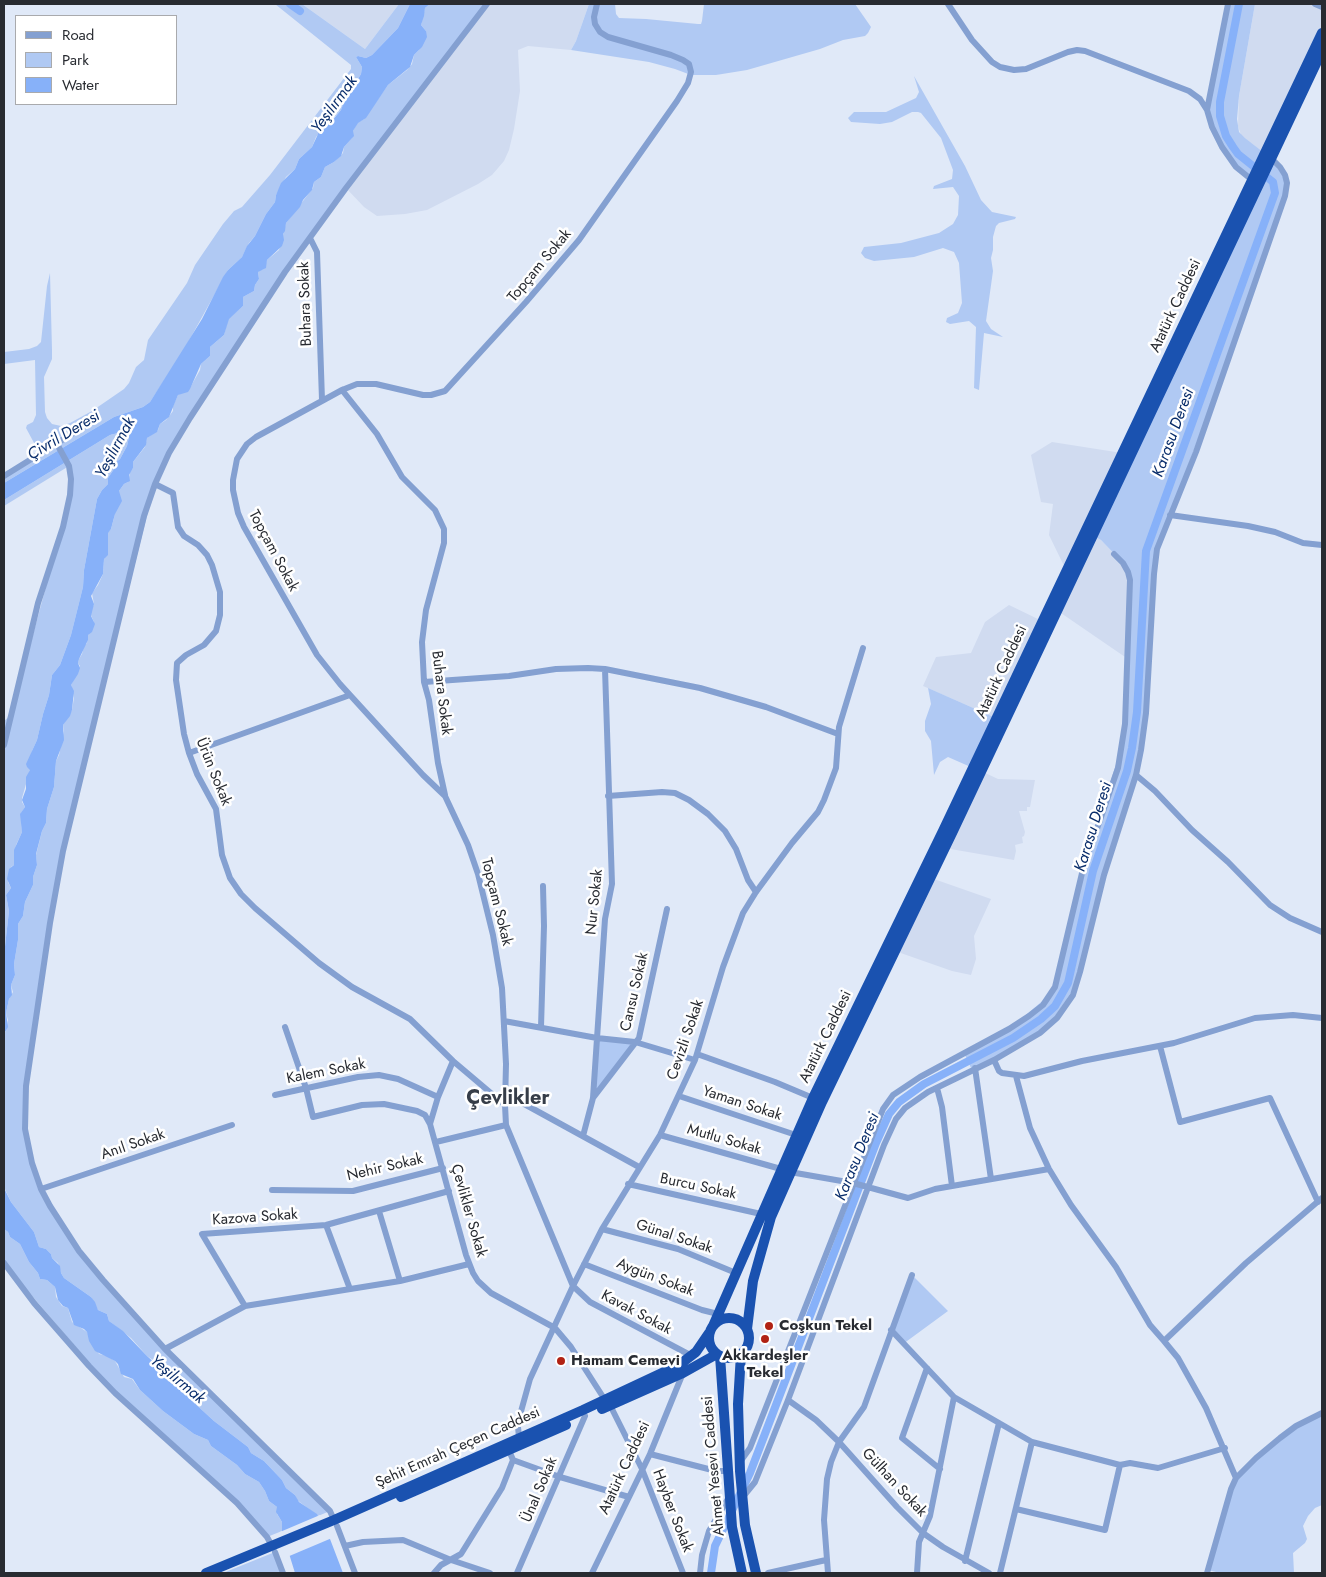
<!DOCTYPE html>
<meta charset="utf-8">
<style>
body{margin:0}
#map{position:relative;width:1326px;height:1577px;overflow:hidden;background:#e0e9f8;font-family:Jost,sans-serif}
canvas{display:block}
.frame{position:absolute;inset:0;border:5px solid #282b31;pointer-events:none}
.legend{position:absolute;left:15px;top:15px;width:162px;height:90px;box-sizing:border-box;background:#fff;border:1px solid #a9aaad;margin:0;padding:6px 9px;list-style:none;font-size:15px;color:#282b31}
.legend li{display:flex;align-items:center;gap:10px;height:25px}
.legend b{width:25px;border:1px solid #a9aaad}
</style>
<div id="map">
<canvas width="1326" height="1577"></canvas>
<div class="frame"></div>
<ul class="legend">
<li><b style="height:6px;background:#84a0d1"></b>Road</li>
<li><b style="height:14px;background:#b0c9f3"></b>Park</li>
<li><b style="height:14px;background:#87b1f9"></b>Water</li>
</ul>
</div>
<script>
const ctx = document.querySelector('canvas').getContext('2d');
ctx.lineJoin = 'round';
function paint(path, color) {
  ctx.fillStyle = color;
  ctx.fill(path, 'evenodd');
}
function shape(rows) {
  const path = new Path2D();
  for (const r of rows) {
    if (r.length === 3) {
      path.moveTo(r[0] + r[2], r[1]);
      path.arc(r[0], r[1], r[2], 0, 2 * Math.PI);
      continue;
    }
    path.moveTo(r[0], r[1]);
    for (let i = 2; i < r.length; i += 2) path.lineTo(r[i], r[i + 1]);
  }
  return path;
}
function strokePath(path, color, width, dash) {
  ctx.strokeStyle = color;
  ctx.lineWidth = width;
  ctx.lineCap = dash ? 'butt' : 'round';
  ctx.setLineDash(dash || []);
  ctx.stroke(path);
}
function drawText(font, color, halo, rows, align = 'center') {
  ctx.font = font + ' Jost,sans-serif';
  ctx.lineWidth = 5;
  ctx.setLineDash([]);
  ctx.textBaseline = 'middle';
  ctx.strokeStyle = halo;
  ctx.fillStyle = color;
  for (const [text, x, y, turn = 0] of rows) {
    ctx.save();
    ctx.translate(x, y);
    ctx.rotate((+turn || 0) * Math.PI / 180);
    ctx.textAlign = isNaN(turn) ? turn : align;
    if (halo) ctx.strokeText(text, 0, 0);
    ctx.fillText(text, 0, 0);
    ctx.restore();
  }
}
const built = shape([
 [302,4,399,4,365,49],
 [487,4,589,4,576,41,571,50,528,46,518,50,520,91,514,129,509,150,504,161,492,175,478,184,427,210,405,214,377,216,364,207,346,188],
 [1255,4,1322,4,1322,33,1265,154,1241,135,1238,126,1239,96],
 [1052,442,1122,453,1066,570,1049,535,1053,504,1041,502,1031,455],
 [1093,536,1101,540,1123,563,1128,572,1128,659,1058,611],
 [1009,605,1042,621,996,718,923,686,936,657,971,653,985,622],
 [981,771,998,779,1035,780,1030,807,1027,807,1027,811,1019,811,1025,832,1024,836,1022,837,1023,843,1015,845,1016,851,1014,860,945,848],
 [931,878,991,899,974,936,976,959,971,975,952,971,895,951]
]);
const green = shape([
 [275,4,302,4,365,49,399,4,410,4,398,28,372,55,366,58,358,56,356,57,362,67,361,74,344,102,341,110,316,137,312,147,299,159,295,169,286,177,276,195,275,202,266,214,255,236,249,243,242,257,228,270,181,355,150,402,143,407,114,417,4,483,4,476,40,454,26,428,27,425,33,422,36,415,35,360,4,364,4,352,29,349,37,346,41,342,47,286,50,273,52,350,52,359,44,377,45,412,47,418,52,424,61,426,70,423,92,411,124,389,129,383,136,367,144,360,148,340,187,283,195,265,223,224,234,211,242,207,270,175,351,69,351,65],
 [430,4,487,4,310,238,190,418,155,484,63,851,30,1056,25,1129,41,1189,79,1251,165,1349,330,1511,318,1516,297,1500,295,1495,286,1488,282,1480,264,1461,251,1453,248,1447,214,1421,190,1399,178,1384,156,1362,147,1356,131,1338,109,1321,107,1314,98,1310,91,1297,64,1278,61,1273,58,1263,52,1258,51,1254,46,1249,39,1247,34,1232,11,1202,4,1187,4,1034,6,1031,8,1020,6,1013,9,999,13,992,11,985,15,975,14,964,18,940,18,924,23,916,25,902,33,885,33,877,37,865,36,855,42,831,46,823,47,809,54,787,56,761,59,755,64,731,63,725,72,710,74,698,71,685,80,666,78,663,79,659,82,654,84,646,87,643,88,635,94,622,90,613,94,604,92,593,98,585,103,574,104,559,108,552,107,533,111,529,114,518,119,491,124,484,128,482,130,472,133,468,133,462,145,447,147,438,158,430,160,424,166,420,173,411,173,406,178,395,191,386,200,370,201,364,210,356,210,347,224,335,228,319,243,306,243,297,254,291,255,285,259,279,258,272,259,270,264,269,267,260,279,250,286,223,313,188,314,182,321,177,325,167,334,162,343,153,344,147,352,138,353,131,357,123,364,119,388,85,407,70,412,64,414,55,419,50,426,31,421,25,425,8],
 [589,4,615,4,616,14,619,18,646,19,698,24,701,24,702,21,704,4,855,4,871,27,868,33,865,36,843,40,820,49,747,70,716,75,691,75,675,69,649,62,571,50,576,41],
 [1228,4,1255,4,1239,96,1237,119,1239,132,1245,138,1272,159,1287,183,1231,350,1157,549,1141,750,1104,875,1076,985,1048,1027,972,1070,964,1053,1009,1029,1052,993,1083,869,1122,745,1130,587,1123,563,1101,540,1093,536,1260,186,1227,155,1207,110],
 [914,76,965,166,981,200,992,212,1016,217,1015,219,999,223,996,226,993,237,993,250,991,258,993,271,986,321,991,329,1003,337,984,333,979,390,974,388,976,327,969,321,950,324,946,322,947,318,958,313,962,303,959,263,954,252,943,248,914,257,874,261,865,258,861,253,864,247,901,243,939,233,953,224,958,215,959,196,953,187,933,189,934,186,952,179,953,170,941,138,921,113,918,112,912,112,892,122,880,124,851,122,848,118,854,112,886,112,916,98,919,92],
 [118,433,126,434,129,437,127,446,120,459,114,464,114,469,108,478,108,484,102,490,97,499,84,570,83,587,71,635,60,665,52,675,49,695,43,714,37,740,32,751,30,770,22,798,22,802,25,807,21,813,22,832,16,845,14,857,14,865,11,867,8,882,11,888,6,895,9,911,4,955,4,721,11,715,67,510,69,466,4,506,4,500,110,435],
 [928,688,996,718,973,768,948,757,940,762,934,775,931,741,925,731,925,721,931,704],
 [597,1038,635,1042,593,1098],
 [4,1229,8,1232,10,1237,20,1244,29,1262,38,1273,40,1279,47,1280,55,1287,56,1297,62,1306,68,1308,72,1322,87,1332,99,1354,107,1356,115,1361,124,1377,132,1379,140,1390,163,1411,194,1434,208,1440,211,1446,237,1465,245,1474,259,1482,265,1491,269,1501,277,1507,277,1514,282,1522,282,1531,267,1537,254,1521,115,1393,4,1263],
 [912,1275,948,1311,903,1344,891,1330],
 [1322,1413,1322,1505,1315,1508,1308,1516,1303,1526,1307,1539,1305,1543,1293,1553,1294,1573,1220,1573,1208,1570,1236,1478,1280,1438],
 [275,1552,283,1573,223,1573]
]);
const water = shape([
 [410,4,430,4,425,8,424,16,421,25,426,31,427,37,422,47,414,55,410,67,388,85,366,118,358,123,353,131,354,136,344,147,341,156,334,162,325,167,321,177,314,182,312,190,303,200,300,207,286,223,285,231,283,234,284,240,282,246,267,260,266,268,258,272,259,279,255,285,254,291,243,297,243,306,229,319,224,335,210,347,210,356,201,364,190,389,188,392,178,395,169,417,160,424,157,432,147,438,146,445,133,462,133,468,129,475,130,481,124,484,119,491,122,501,115,514,111,529,108,533,108,555,104,559,103,574,91,596,94,604,91,616,95,624,92,632,88,635,88,640,79,659,78,663,80,668,78,674,71,685,74,691,72,710,70,716,63,725,64,740,56,761,54,787,47,809,46,823,42,831,36,854,37,865,33,877,33,885,25,902,23,916,18,924,18,940,14,964,15,975,11,985,12,995,9,999,6,1013,8,1027,4,1034,4,955,9,911,6,895,11,888,7,879,9,869,14,865,14,850,22,832,20,814,25,807,22,800,26,789,26,777,30,770,27,767,26,764,37,740,43,714,49,695,52,675,60,665,71,635,83,587,84,570,97,499,102,490,108,484,108,478,114,469,115,463,120,459,127,446,129,437,126,434,118,433,110,435,4,500,4,483,114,417,143,407,150,402,202,319,223,277,228,270,242,257,247,246,255,236,266,214,275,202,276,195,281,183,295,169,299,159,312,147,319,132,331,122,341,110,344,102,361,74,362,67,356,57,358,56,366,58,372,55,398,28],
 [4,1188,11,1202,34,1232,39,1247,46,1249,51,1254,52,1258,60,1266,61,1273,64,1278,91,1297,95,1302,98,1310,107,1314,109,1321,123,1331,147,1356,178,1384,190,1399,214,1421,248,1447,251,1453,264,1461,282,1480,286,1488,295,1495,299,1502,317,1514,330,1539,343,1573,295,1573,282,1531,282,1522,276,1512,277,1507,269,1501,265,1491,259,1482,245,1474,237,1465,211,1446,208,1440,194,1434,163,1411,140,1390,133,1379,121,1374,118,1364,115,1361,95,1351,89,1341,87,1332,84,1329,74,1325,68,1308,63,1306,58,1300,55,1287,47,1280,40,1279,38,1273,29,1262,20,1244,10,1237,8,1232,4,1229]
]);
const pier = shape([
 [320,1515,332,1538,287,1557,280,1532]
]);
const canal = shape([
 [290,4,300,11],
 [711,1573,715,1546,750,1473,876,1143,889,1114,899,1102,924,1084,1013,1038,1041,1019,1055,1006,1068,983,1093,871,1127,771,1132,748,1137,712,1146,551,1275,193,1273,182,1238,154,1233,147,1226,136,1220,116,1220,102,1239,4]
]);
const minor = shape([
 [597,4,594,17,595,24,600,32,608,37,671,55,683,60,689,64,691,72,688,83,677,101,579,240,526,302,445,391,431,395,423,395,376,384,357,384,342,390,256,437,247,444,237,459,233,480,233,490,238,513,244,527,317,655,340,684,423,775,445,796,468,845,478,874,493,935,502,988,506,1064,505,1105,506,1125,573,1286,590,1302,692,1356],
 [948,4,972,40,992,62,1000,67,1014,70,1026,69,1068,52,1077,50,1085,51,1189,91,1200,99,1207,110],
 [1228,4,1207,110,1212,127,1222,147,1236,167,1252,180],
 [1315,4,1322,7],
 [310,238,317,252,322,400],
 [342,390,377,434,402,477,435,510,444,529,444,543,426,610,422,642,424,682,429,700,438,763,445,795],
 [4,476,96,419],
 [155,484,173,493,178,527,184,536,198,545,207,555,212,565,220,592,220,615,216,631,204,645,186,655,177,663,176,680,184,734,189,753,197,774,216,809,222,855,230,878,241,894,255,908,319,963,352,987,410,1019,453,1061,505,1105],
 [1170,515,1248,526,1275,532,1303,543,1322,545],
 [424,682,509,676,556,669,588,668,605,669,700,688,766,707,838,734],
 [4,745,38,603,63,527,70,495,71,479,69,466,57,444],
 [189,753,350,695],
 [1136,775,1155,791,1192,830,1228,862,1270,905,1290,918,1322,932],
 [608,796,662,792,675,793,689,800,708,814,725,831,736,849,748,880,756,892],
 [504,1021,597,1038,635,1042,695,1060],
 [285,1027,306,1088,313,1117,362,1105,384,1104,417,1111,425,1115,430,1124],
 [541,1027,544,926,543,886],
 [1160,1046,1180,1122,1270,1098,1318,1202],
 [697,1054,775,1082,813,1098],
 [994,1060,999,1071,1002,1073,1024,1076,1082,1061,1174,1043,1255,1018,1293,1015,1322,1018],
 [453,1061,438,1097,430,1124,466,1255,473,1273,478,1281,491,1293,555,1328,571,1347,605,1400],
 [975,1068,991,1179],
 [1016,1076,1030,1128,1049,1169,1071,1205,1116,1267,1150,1325,1164,1341,1246,1263,1322,1198],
 [937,1088,942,1107,952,1186],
 [506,1094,639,1167],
 [275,1095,358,1077,379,1075,398,1079,438,1097],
 [679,1096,796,1135],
 [593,1098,639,1038,667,909],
 [660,1135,781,1169],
 [583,1136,593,1098,605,919,612,884,605,669],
 [436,1142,506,1125],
 [790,1172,853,1183,908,1198,935,1189,1049,1169],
 [628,1184,761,1214],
 [41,1189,232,1125],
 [272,1190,353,1191,443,1168],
 [379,1211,400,1281],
 [326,1225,350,1289],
 [602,1229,678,1249,736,1273],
 [4,1263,34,1303,89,1366,115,1393,237,1503,267,1537,272,1546],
 [584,1264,702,1310,718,1314],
 [245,1306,400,1281,469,1264],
 [891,1330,954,1397,1032,1442,1120,1465,1130,1463,1158,1468,1225,1448],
 [1164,1341,1178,1358,1206,1408,1236,1478],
 [165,1349,245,1306,202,1234,326,1225,449,1191],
 [927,1368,902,1438,940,1469],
 [788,1400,816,1420,839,1442,897,1507,923,1533,943,1547,989,1573],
 [610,1405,642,1469,683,1573],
 [519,1437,518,1427,520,1415,530,1379,573,1286,602,1229,660,1135,695,1060,723,967,743,913,756,892,792,843,818,812,824,800,836,768,839,727,863,648],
 [650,1454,716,1471,727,1471],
 [513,1460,560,1477,629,1497],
 [740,1462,750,1448,883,1109,893,1095,920,1077,1009,1029,1029,1016,1043,1005,1055,987,1083,869,1118,768,1125,724,1130,580,1128,572,1123,563,1114,554],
 [742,1498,755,1482,788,1400,884,1145,896,1119,905,1108,928,1092,994,1060,1040,1033,1057,1018,1073,995,1080,972,1104,875,1136,775,1141,750,1146,713,1154,574,1157,549,1196,452,1285,196,1287,183,1285,175,1280,167,1272,159],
 [1016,1509,1105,1530,1120,1465],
 [334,1520,330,1511,165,1349,103,1280,79,1251,50,1206,41,1189,32,1163,25,1129,26,1086,50,923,63,851,134,557,144,516,155,484,169,453,190,418,285,272,346,188,487,4],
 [337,1526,355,1573],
 [345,1546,363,1542,403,1540,451,1560,490,1573],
 [275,1552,283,1573],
 [965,1561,999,1423],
 [434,1573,441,1565,461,1554,502,1488,513,1460,508,1448],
 [517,1573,585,1416],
 [592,1573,650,1454,683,1373],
 [700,1573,702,1555,709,1531,729,1497],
 [768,1573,826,1560],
 [828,1573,824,1520,827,1479,831,1462,839,1442,864,1407,912,1275],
 [917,1573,919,1542,930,1516,954,1397],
 [1000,1573,1032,1442],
 [1207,1573,1231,1489,1236,1478,1256,1458,1280,1438,1296,1426,1322,1413]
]);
const trunk = shape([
 [729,1338,20],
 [713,1326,813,1098,943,831,1322,33],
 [747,1329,753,1281,771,1217,822,1102,952,833,1322,51],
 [741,1354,738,1404,740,1471,745,1525,756,1573],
 [720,1356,732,1527,742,1573],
 [602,1409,683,1373,717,1354],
 [401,1497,566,1425],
 [206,1573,334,1520,583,1410,679,1365,696,1352,709,1333]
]);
const markers = [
 [769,1326,5,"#b12214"],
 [765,1339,5,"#b12214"],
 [561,1361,5,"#b12214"]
];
const streetNames = [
 ["Topçam Sokak",540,266,-50],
 ["Buhara Sokak",306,304,-92],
 ["Atatürk Caddesi",1176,306,-65],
 ["Topçam Sokak",273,551,62],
 ["Atatürk Caddesi",1002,672,-65],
 ["Buhara Sokak",441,693,83],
 ["Ürün Sokak",213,772,68],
 ["Topçam Sokak",496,902,76],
 ["Nur Sokak",595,902,-84],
 ["Cansu Sokak",635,992,-77],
 ["Atatürk Caddesi",826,1037,-64],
 ["Cevizli Sokak",686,1040,-71],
 ["Kalem Sokak",326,1072,-11],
 ["Yaman Sokak",742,1104,18],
 ["Mutlu Sokak",724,1140,16],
 ["Anıl Sokak",133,1145,-19],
 ["Nehir Sokak",385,1168,-13],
 ["Burcu Sokak",698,1187,12],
 ["Çevlikler Sokak",468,1211,74],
 ["Kazova Sokak",255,1218,-4],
 ["Günal Sokak",674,1237,18],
 ["Aygün Sokak",655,1278,21],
 ["Kavak Sokak",636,1313,28],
 ["Şehit Emrah Çeçen Caddesi",458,1448,-24],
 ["Ahmet Yesevi Caddesi",714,1466,-95],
 ["Atatürk Caddesi",625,1468,-65],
 ["Gülhan Sokak",894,1483,47],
 ["Ünal Sokak",540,1490,-67],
 ["Hayber Sokak",672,1511,69]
];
const poiNames = [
 ["Coşkun Tekel",779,1326],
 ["Akkardeşler",765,1356,"center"],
 ["Tekel",765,1373,"center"],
 ["Hamam Cemevi",571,1361]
];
const waterNames = [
 ["Yeşilırmak",335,105,-54],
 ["Karasu Deresi",1174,433,-70],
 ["Çivril Deresi",64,436,-31],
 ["Yeşilırmak",116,448,-62],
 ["Karasu Deresi",1094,827,-73],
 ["Karasu Deresi",858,1157,-68],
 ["Yeşilırmak",177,1380,40]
];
const districtNames = [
 ["Çevlikler",508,1099]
];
paint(built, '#d0dbf0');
paint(green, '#b0c9f3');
paint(water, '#87b1f9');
paint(pier, '#e0e9f8');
strokePath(canal, '#87b1f9', 8);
strokePath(minor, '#84a0d1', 6);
strokePath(trunk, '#1a52b0', 10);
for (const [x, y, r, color] of markers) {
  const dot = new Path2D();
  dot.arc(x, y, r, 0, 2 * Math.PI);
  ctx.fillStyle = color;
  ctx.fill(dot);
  strokePath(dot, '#fff', 2);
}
drawText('15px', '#282b31', '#fff', streetNames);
drawText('bold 15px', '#282b31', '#fff', poiNames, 'left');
drawText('italic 16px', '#092d6b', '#fff', waterNames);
drawText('bold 20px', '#363d48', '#fff', districtNames);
</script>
